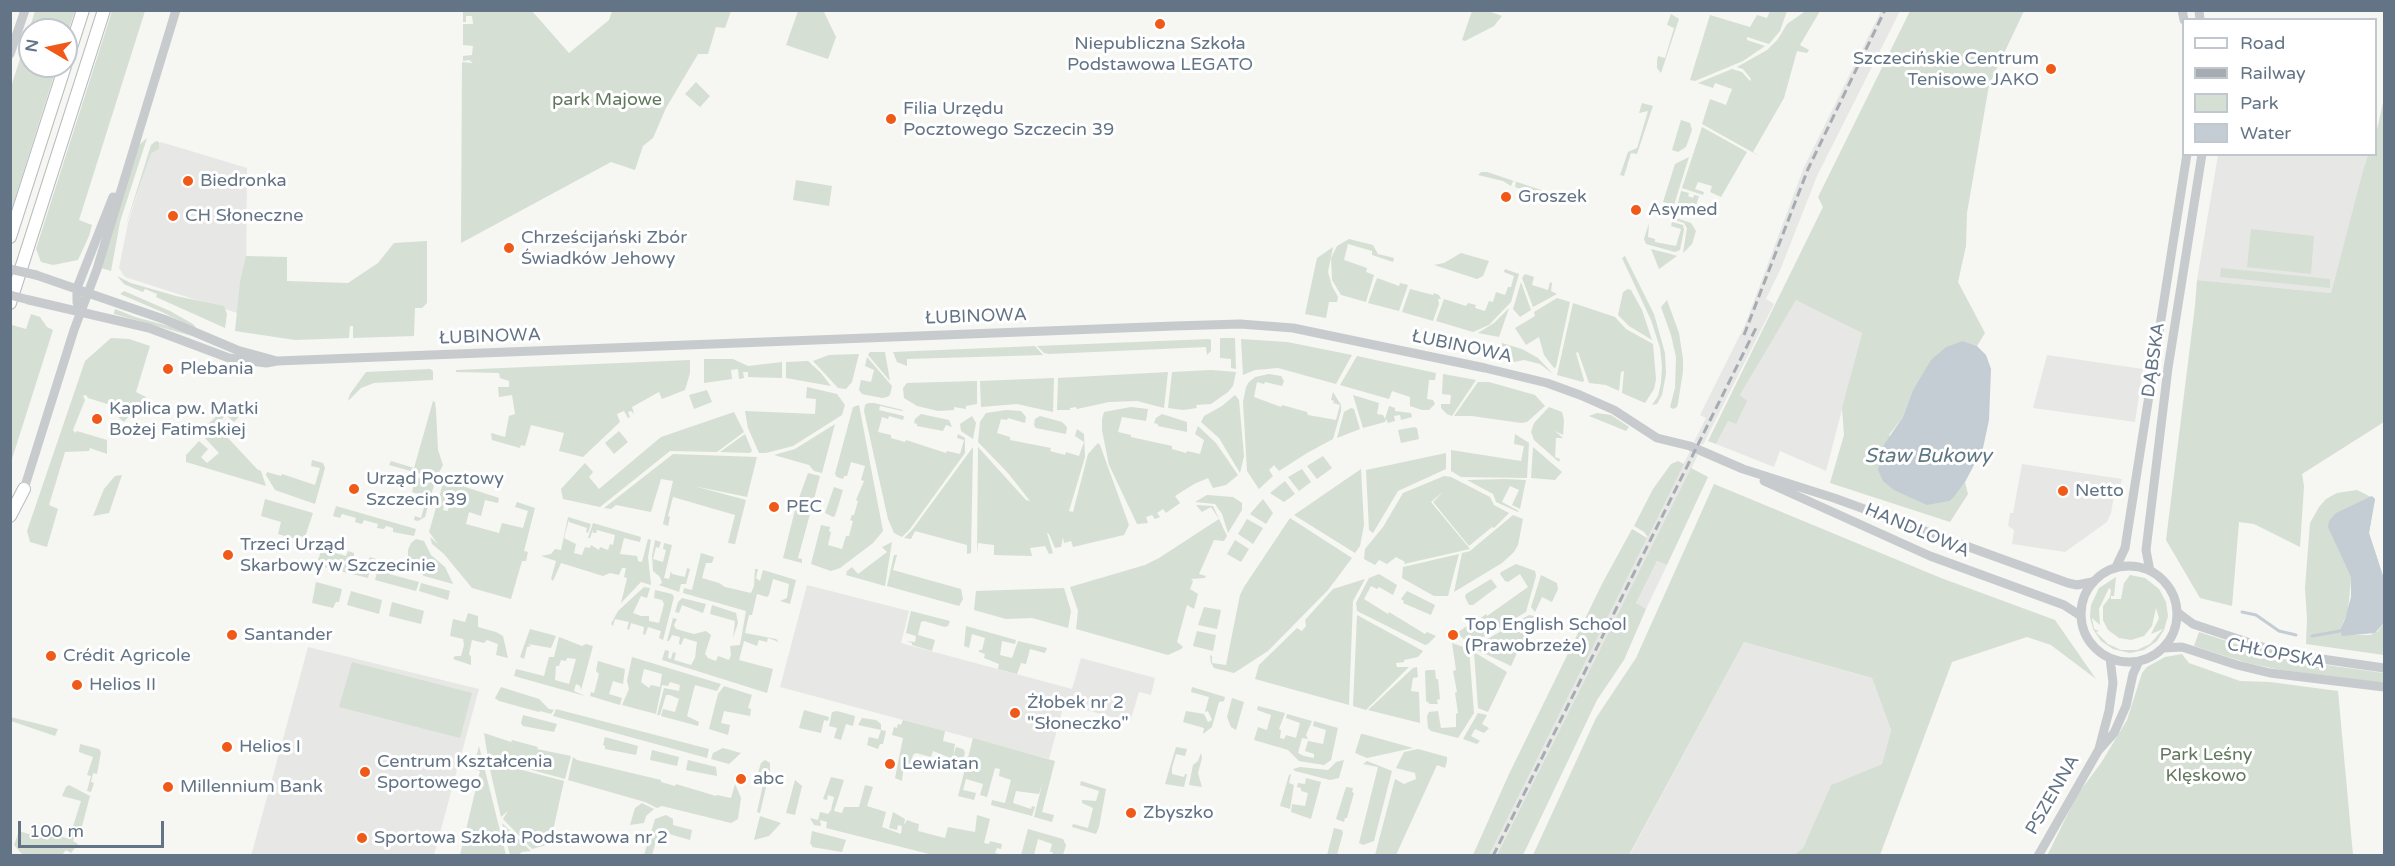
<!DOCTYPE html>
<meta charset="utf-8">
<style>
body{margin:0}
#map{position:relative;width:2395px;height:866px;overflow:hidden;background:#f6f6f2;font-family:"Varela Round",sans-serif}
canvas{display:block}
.frame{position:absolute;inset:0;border:12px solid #637486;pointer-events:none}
.legend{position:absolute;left:2182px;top:18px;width:195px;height:138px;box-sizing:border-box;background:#fff;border:2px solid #c1c7cf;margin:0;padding:8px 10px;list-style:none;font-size:18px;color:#637486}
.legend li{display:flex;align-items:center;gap:12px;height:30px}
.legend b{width:30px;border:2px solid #c1c7cf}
.north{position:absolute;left:18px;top:18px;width:60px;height:60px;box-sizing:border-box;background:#fff;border:2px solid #c1c7cf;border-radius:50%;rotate:279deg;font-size:16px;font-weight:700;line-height:24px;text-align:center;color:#637486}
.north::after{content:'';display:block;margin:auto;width:21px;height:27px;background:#f05a19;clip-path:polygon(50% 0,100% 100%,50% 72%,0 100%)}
.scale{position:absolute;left:18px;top:821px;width:146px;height:27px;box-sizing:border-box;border:3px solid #637486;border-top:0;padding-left:8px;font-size:18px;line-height:21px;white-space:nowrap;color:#637486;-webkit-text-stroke:4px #fff;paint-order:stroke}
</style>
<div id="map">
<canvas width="2395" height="866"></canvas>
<div class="frame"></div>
<ul class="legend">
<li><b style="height:8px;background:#fff"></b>Road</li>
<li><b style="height:8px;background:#a7acb2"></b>Railway</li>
<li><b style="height:16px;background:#d6dfd3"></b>Park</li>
<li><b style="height:16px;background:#c3cdd3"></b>Water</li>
</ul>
<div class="north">N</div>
<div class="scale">100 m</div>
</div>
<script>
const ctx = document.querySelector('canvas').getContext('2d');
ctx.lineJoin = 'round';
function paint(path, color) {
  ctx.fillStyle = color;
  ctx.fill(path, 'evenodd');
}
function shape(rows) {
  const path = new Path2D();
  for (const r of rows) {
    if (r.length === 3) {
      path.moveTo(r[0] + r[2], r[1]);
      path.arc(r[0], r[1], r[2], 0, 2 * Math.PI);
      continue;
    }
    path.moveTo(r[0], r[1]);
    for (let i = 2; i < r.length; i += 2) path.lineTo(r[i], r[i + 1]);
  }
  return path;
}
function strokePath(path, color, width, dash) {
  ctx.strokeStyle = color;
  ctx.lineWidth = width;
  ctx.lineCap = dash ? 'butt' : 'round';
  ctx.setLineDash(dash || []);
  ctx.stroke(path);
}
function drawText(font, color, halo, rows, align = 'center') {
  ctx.font = font + ' "Varela Round",sans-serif';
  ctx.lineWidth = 6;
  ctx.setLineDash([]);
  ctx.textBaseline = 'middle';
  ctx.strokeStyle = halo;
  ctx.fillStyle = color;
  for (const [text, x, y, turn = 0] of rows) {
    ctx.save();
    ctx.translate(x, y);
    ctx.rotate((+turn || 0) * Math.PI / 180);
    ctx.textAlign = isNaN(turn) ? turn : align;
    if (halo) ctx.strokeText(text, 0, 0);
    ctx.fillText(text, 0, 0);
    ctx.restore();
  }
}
const built = shape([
 [1881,11,1900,11,1817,176,1781,268,1766,299,1774,304,1703,445,1694,442,1706,418,1700,415,1745,325,1804,167],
 [161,142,247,168,246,284,237,313,125,277,119,268,128,223,152,147],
 [2218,155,2368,155,2331,293,2197,280],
 [1796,299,1862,333,1826,471,1780,451,1774,467,1716,444,1728,420,1735,424,1740,395],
 [2047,355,2143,369,2135,422,2033,408],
 [1690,451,1698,455,1497,855,1488,856],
 [2022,464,2122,479,2120,488,2114,495,2111,513,2107,522,2065,552,2012,544,2014,530,2008,526,2010,513,2013,513],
 [1657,561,1667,565,1646,609,1636,603],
 [807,585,909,611,901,643,1072,689,1081,658,1155,678,1151,695,1139,692,1130,722,1064,704,1049,759,780,687],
 [1744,642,1872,678,1891,730,1882,764,1831,785,1803,848,1794,855,1629,856],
 [308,647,479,689,434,855,251,856]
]);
const green = shape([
 [1807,10,1820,11,1800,45,1809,50,1807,53,1797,51,1784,98,1753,152,1761,157,1702,124,1710,99,1726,105,1732,89,1715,83,1713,88,1698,83,1732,69,1742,72,1750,81,1751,79,1743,69,1737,67,1767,50,1778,39,1787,24],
 [35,11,75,11,66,37,66,30,30,30,30,66,57,66,11,211,11,87],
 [112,11,145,11,79,220,92,225,89,236,78,260,53,265,41,262,36,249],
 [463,11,532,11,569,53,609,20,612,11,731,11,725,28,716,27,708,54,698,54,666,108,653,138,643,146,635,170,611,162,461,243,462,62,473,63,469,60,463,61,463,56,472,55,473,46,463,45,463,24,473,24,472,16,466,16,466,22,463,22],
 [798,11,824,12,836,37,828,59,786,45],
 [1472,11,1488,11,1502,16,1494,26,1465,41,1462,40],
 [1770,11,1787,11,1780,31,1769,44,1747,37,1747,40,1765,46,1743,61,1695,81,1690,80,1710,15,1750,27,1757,15,1767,18],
 [1910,11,2024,11,1989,85,1967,213,1966,246,1958,282,1985,333,1977,346,1963,341,1912,392,1903,417,1889,435,1955,496,1965,482,1968,494,1950,522,1830,483,1844,435,1842,408,1862,333,1796,300,1740,395,1747,401,1736,424,1728,421,1716,444,1708,441,1823,207,1818,197],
 [1671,14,1679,19,1661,73,1657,68,1657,61,1658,56,1665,58,1674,28,1667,25],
 [696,82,710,96,700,107,685,94],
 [2384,98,2384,422,2302,474,2304,486,2300,547,2254,524,2239,522,2232,606,2200,598,2166,540,2195,306,2197,280,2331,293,2363,171,2368,155,2376,154,2376,134],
 [1642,103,1653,106,1637,154,1631,153,1624,176,1620,175,1628,152,1637,148,1648,111,1639,113],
 [1681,120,1690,123,1692,130,1686,147,1678,152,1672,150],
 [1702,127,1747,152,1721,197,1710,192,1712,186,1698,182,1695,189,1704,192,1703,195,1682,188],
 [147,138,120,222,111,271,101,268,139,145],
 [156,141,159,142,159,149,151,153,125,228,151,145],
 [1689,157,1674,205,1663,202,1675,164],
 [1481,172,1487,172,1544,191,1544,192,1538,195,1515,187,1516,182,1513,181,1511,186,1503,181,1478,175],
 [796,180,832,186,829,206,793,200],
 [1681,191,1689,193,1688,196,1693,198,1694,195,1699,196,1694,212,1677,207],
 [1673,217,1691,223,1696,231,1692,244,1683,253,1687,228,1684,223,1673,219],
 [1672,222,1683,225,1684,230,1680,250,1675,252,1646,244,1644,239,1649,223,1648,237,1655,239,1655,242,1676,246,1681,229,1671,226],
 [2251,229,2314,236,2311,274,2247,267],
 [1349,239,1373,245,1378,254,1394,258,1393,262,1372,255,1372,251,1348,244,1344,260,1367,268,1366,272,1374,275,1366,302,1341,295,1332,280,1331,258,1337,246],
 [427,241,427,303,422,308,415,308,414,336,353,338,353,326,350,326,349,338,295,340,235,331,240,282,246,256,287,257,287,281,348,283,378,263,394,243],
 [1333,247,1328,272,1332,286,1338,297,1337,302,1329,302,1326,318,1305,314,1317,258],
 [1651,249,1671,254,1677,256,1659,269],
 [1461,253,1489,261,1483,276,1477,279,1434,265,1444,263],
 [1625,256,1654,314,1665,353,1666,374,1662,395,1657,404,1652,405,1658,396,1661,383,1662,366,1660,348,1651,320,1622,258],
 [2221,268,2330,279,2330,288,2220,277],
 [1505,269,1519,274,1511,302,1489,325,1473,332,1436,321,1444,299,1466,306,1468,303,1476,305,1475,308,1485,311,1489,301,1493,302,1496,292,1505,295,1508,287,1511,287,1514,276,1504,272],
 [1525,274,1534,277,1532,285,1548,290,1550,282,1552,283,1551,291,1557,294,1533,307,1522,278],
 [117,276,131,283,176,296,224,306,227,314,225,328,156,297,157,294,145,289,143,292,133,288,124,284],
 [1377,278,1399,286,1400,283,1408,285,1399,311,1368,303],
 [1521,282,1531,310,1520,317,1513,309],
 [1410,289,1433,295,1434,293,1439,295,1441,299,1438,299,1439,304,1433,321,1402,312],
 [1628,289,1631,290,1642,310,1652,340,1629,326,1618,315,1623,292],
 [124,291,170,311,193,324,198,330,162,312,120,294],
 [1557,298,1570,302,1556,367,1554,368,1544,355,1539,337,1526,345,1515,328,1535,316,1534,312],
 [1667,300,1679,333,1683,359,1683,371,1678,403,1677,407,1673,409,1670,407,1675,388,1676,357,1671,335,1661,307],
 [1573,303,1615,317,1626,329,1653,344,1656,379,1654,389,1645,403,1622,393,1624,371,1621,372,1619,391,1606,385,1589,383,1578,352,1576,353,1584,380,1583,382,1557,375],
 [1509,308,1499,337,1478,333,1494,323],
 [115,309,135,317,176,328,192,336,114,314],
 [31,314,40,317,47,327,53,330,11,462,11,328,12,325,26,329],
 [111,338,129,339,150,346,136,392,146,397,142,412,128,417,124,422,118,417,118,410,121,408,120,405,117,407,88,398,86,395,83,396,85,400,73,430,75,433,77,431,107,440,107,454,90,448,89,451,65,452,49,505,58,509,47,547,30,542,27,531,85,361],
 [1220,338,1235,338,1236,369,1231,368,1231,359,1220,358],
 [1209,339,1211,340,1211,351,1207,355,1206,347,1049,354,1044,353,1037,346],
 [1241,339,1287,342,1352,355,1336,384,1278,368,1255,370,1243,375],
 [1502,343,1522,349,1538,358,1553,374,1540,364,1524,360,1514,362,1497,359],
 [1035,346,1043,355,907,359,907,366,897,362,893,352],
 [870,352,885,352,890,381,868,355],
 [859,354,852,382,846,389,838,388,813,361,829,355],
 [1357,356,1436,373,1435,380,1429,380,1427,399,1433,400,1435,404,1429,410,1422,410,1410,406,1410,397,1392,391,1389,399,1340,385],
 [867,357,892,386,890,395,887,397,882,398,862,394,859,390,861,380,871,382,874,370,865,366],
 [704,359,733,359,748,366,782,362,782,378,748,377,748,372,743,372,744,378,739,379,738,369,731,370,732,379,704,383],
 [690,360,690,373,685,390,662,399,659,392,632,407,634,414,631,411,628,412,630,417,628,418,624,411,617,414,620,422,583,457,559,451,564,433,531,425,525,446,521,445,520,448,492,440,491,433,505,437,509,416,515,414,512,395,499,397,498,387,509,387,509,381,500,378,499,373,456,372,456,370],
 [808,361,821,373,831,386,786,378,786,362],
 [430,369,433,371,433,380,374,383,361,388,348,401,350,394,366,372],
 [1211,370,1236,372,1233,386,1228,392,1211,404,1196,405,1197,408,1183,410,1168,408,1172,372],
 [1168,372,1164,408,1137,401,1109,402,1077,409,1076,407,1070,408,1070,410,1057,410,1058,378],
 [1269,374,1281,376,1284,381,1282,386,1265,382,1264,384,1257,382,1254,397,1281,407,1282,405,1307,412,1308,415,1336,420,1340,405,1333,403,1334,401,1331,400,1333,392,1341,405,1341,411,1333,439,1307,453,1279,471,1274,465,1269,470,1273,476,1259,489,1247,471,1243,402,1246,387,1249,382,1255,377],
 [1443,374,1476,380,1452,416,1447,414,1441,408,1441,404,1450,404,1451,395,1442,394],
 [1054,378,1053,412,1017,404,981,407,980,381],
 [977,381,977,404,966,406,966,409,954,407,954,410,938,411,917,406,904,398,903,388,907,383],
 [1478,382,1489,382,1535,395,1545,406,1527,422,1521,423,1472,416,1454,416],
 [807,387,837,394,845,405,842,415,793,446,766,453,759,453,748,428,745,411,815,414,816,399,806,398],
 [707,390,712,402,694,409,689,395],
 [1235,395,1239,400,1244,456,1240,473,1219,438,1201,422,1204,416,1222,406],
 [1353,395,1379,403,1377,414,1383,415,1385,419,1389,406,1395,408,1395,411,1411,413,1412,417,1401,420,1400,415,1394,416,1395,421,1388,423,1386,419,1385,422,1363,428],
 [433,401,435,402,436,410,438,450,443,465,436,478,389,465,391,461,414,468],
 [868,403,874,403,903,410,902,411,880,406,879,410,904,416,903,420,889,416,888,419,882,417,878,432,891,435,891,438,905,442,906,440,946,453,947,451,960,454,964,440,957,438,958,434,965,438,965,453,910,529,902,537,894,533,888,519,864,411,865,405],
 [859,405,883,531,873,543,840,568,831,571,811,564,821,525,830,527,829,531,831,532,828,545,842,549,846,536,849,536,853,521,850,520,852,515,854,515,858,501,856,500,864,481,861,480,865,466,851,462,847,476,844,476,843,479,837,477,835,474,853,407],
 [1131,407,1148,409,1146,421,1122,417,1118,432,1131,435,1131,437,1172,446,1172,449,1186,453,1187,451,1200,454,1204,440,1195,434,1198,426,1216,443,1238,475,1226,485,1213,488,1208,478,1194,484,1175,496,1180,503,1166,513,1163,509,1157,513,1160,517,1155,519,1152,515,1146,517,1148,523,1137,524,1109,465,1102,430,1102,419,1104,412],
 [1549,407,1562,412,1564,420,1563,435,1555,431,1563,438,1556,438,1555,457,1560,459,1559,462,1534,440,1531,432,1534,423],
 [1351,408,1354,409,1360,429,1337,438,1344,412],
 [224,409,236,411,238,418,234,422,226,415,213,428,222,436,223,435,229,439,257,469,261,471,266,486,186,462,186,455,199,441,208,449,201,457,207,463,219,453,205,438,204,433,207,425],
 [1006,410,1021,411,1026,417,1025,423,1008,418,1007,420,1001,419,997,433,1010,437,1010,440,1051,448,1050,451,1065,455,1066,452,1079,456,1084,442,1075,436,1077,429,1084,434,1085,457,1069,511,1073,512,1088,454,1098,443,1100,445,1129,525,1124,535,1073,547,1071,541,1064,543,1063,537,1061,547,1055,548,1049,534,1047,533,1053,553,1049,554,1045,546,1030,548,1032,556,994,555,994,545,978,543,977,555,978,447,1026,500,1030,501,1008,473,978,442,980,422,986,413],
 [734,412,744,432,717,452,670,451,600,507,563,499,561,489,585,463,593,472,589,477,599,489,661,437],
 [1597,413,1611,415,1629,427,1626,431,1589,416],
 [921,414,949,420,952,427,946,425,943,431,917,426,917,424,914,423,915,419],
 [1162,414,1187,422,1187,432,1158,426,1158,424,1154,423,1156,418],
 [972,416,976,423,973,439,961,431,960,424],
 [1040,416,1062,422,1067,427,1066,434,1036,428,1034,425,1035,419],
 [835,424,822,473,814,471,809,465,774,455,795,449],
 [1414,427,1417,428,1419,439,1401,443,1398,430],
 [619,431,628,442,614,454,605,443],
 [745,434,752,451,750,453,720,452],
 [1515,434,1529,443,1527,478,1461,477,1451,471,1451,450,1521,461,1524,446,1514,444],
 [973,447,971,553,967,554,967,545,915,531,911,539,904,538,912,530],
 [1533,447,1562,472,1555,480,1531,478],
 [1446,453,1446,469,1398,491,1373,533,1369,530,1366,470],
 [673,454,757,457,747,497,694,486,746,500,735,544,728,543,735,515,673,497,668,516,670,517,668,526,663,524,673,481,661,479,651,512,616,505,611,509,604,508],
 [1323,456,1332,468,1317,479,1307,466],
 [312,460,323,463,325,468,315,504,275,490,266,475,267,472,281,476,282,474,315,485,320,468,311,466],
 [1678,461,1684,464,1648,537,1644,532,1634,526,1653,489,1671,464],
 [1691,468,1708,477,1667,565,1657,561,1636,603,1646,609,1624,660,1597,700,1523,855,1497,855],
 [1302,469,1311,482,1299,491,1288,477],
 [1361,469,1364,525,1360,546,1355,553,1294,515],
 [808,473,820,476,811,511,796,506],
 [122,475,109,513,93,516,104,489,115,476],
 [1444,476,1451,477,1490,497,1494,505,1509,513,1494,528,1492,527,1469,546,1433,502,1444,491,1431,502,1470,549,1404,564,1405,562,1396,557,1387,564,1379,560,1375,565,1364,559,1365,549,1383,527,1403,493],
 [416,477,433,482,434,485,425,517,418,521,414,520,415,516,421,518,427,497,412,492],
 [1506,479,1526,480,1520,509,1512,505,1519,490,1510,486,1502,502,1519,511,1518,512,1496,502,1493,494,1467,480],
 [444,480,499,498,498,503,485,500,481,516,469,512,466,524,499,533,502,523,523,528,528,511,515,507,517,502,535,508,524,551,528,552,526,561,522,561,511,599,472,588,444,554,432,544,430,537,438,544,429,532],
 [448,490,466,495,461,494,458,508,449,506,448,511,443,510],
 [1285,481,1295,494,1284,502,1270,493],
 [1714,484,1941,578,2055,620,2096,679,2051,645,2027,637,1952,662,1880,855,1794,855,1803,848,1831,785,1882,764,1891,730,1872,678,1744,642,1629,855,1533,855,1596,718,1636,658],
 [834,487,843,490,835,516,833,517,825,513],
 [2357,490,2375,499,2369,533,2384,579,2351,579,2348,611,2340,630,2357,635,2370,635,2378,631,2384,623,2384,655,2306,644,2307,618,2305,588,2310,523,2319,507,2326,499,2337,493],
 [1207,495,1233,497,1242,503,1242,510,1228,533,1222,514,1215,504,1195,502],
 [265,499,313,513,304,540,301,536,298,537,299,540,278,534,281,522,261,516],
 [1263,499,1273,513,1266,524,1250,514],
 [1196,505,1213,506,1227,536,1224,541,1214,540,1199,574,1206,576,1205,578,1191,579,1193,581,1190,589,1198,594,1194,609,1187,605,1177,642,1183,647,1181,649,1168,655,1076,629,1078,611,1070,587,1145,565,1159,558,1219,519,1211,507,1202,512],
 [336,506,416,529,414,536,393,532,393,528,386,526,384,529,377,528,378,524,364,520,362,524,355,522,356,518,342,514,340,518,333,516],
 [795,510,810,514,798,558,802,559,802,563,783,558],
 [1513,515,1523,519,1518,545,1514,552,1502,563,1454,592,1462,553,1470,551],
 [568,517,591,524,588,533,586,532,587,528,569,522,569,519,564,538,576,544,574,553,582,555,585,547,590,548,591,545,599,550,600,547,608,550,610,544,613,545,615,535,597,530,596,533,593,533,593,530,590,538,588,538,593,523,641,537,640,542,624,538,620,554,637,556,638,561,642,562,648,539,651,540,648,557,651,585,641,582,621,603,627,578,624,577,626,568,622,568,619,575,610,573,603,576,561,563,553,581,551,579,556,561,541,556,551,554,555,549,561,550],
 [1290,518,1352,558,1328,590,1268,651,1234,673,1214,668,1211,663,1210,655,1212,656,1212,663,1226,665,1240,595,1244,587],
 [1247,519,1263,528,1253,544,1238,534],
 [1632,529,1647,538,1489,855,1473,855,1509,774,1603,582],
 [416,539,424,541,431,555,445,567,453,584,424,576,408,561,408,550,411,543],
 [655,540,661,542,659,548,656,547,653,559,663,562,666,550,663,549,664,543,672,545,664,578,669,579,671,571,672,574,685,577,687,568,690,569,686,584,681,584,679,592,659,585,662,583,660,577,653,571,652,556],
 [1235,540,1249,549,1241,562,1227,554],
 [892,542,885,586,846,575,847,571,852,567,858,574,887,552,882,547],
 [323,545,333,547,332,552,346,556,348,551,354,553,354,558,368,562,370,557,376,559,375,564,390,568,389,574,419,582,416,591,375,580,377,572,370,570,368,578,320,566,321,561,318,560],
 [701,553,714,557,712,563,706,563,702,578,719,583,725,587,751,593,754,586,755,569,758,569,756,578,760,581,763,570,796,580,790,604,780,601,787,598,789,584,773,579,769,595,767,597,757,594,752,615,749,615,745,633,776,639,779,642,768,638,767,642,759,640,757,646,744,641,739,660,773,669,767,693,662,660,665,650,669,651,668,658,671,659,673,652,676,653,674,660,691,665,695,658,697,642,684,638,681,645,679,644,680,637,672,635,669,641,667,641,673,618,677,619,674,625,676,629,694,634,706,631,711,635,705,654,708,658,716,661,718,656,729,660,731,655,730,646,740,645,746,611,683,593,684,588,692,590],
 [1459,554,1448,596,1434,596,1402,578,1403,567],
 [894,555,897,555,893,570,961,589,963,599,959,606,887,586],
 [1516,564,1535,571,1536,576,1526,612,1473,643,1468,643,1457,633,1467,626,1469,627,1486,614,1487,616,1528,587,1520,574,1508,582,1505,581,1500,574,1501,572],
 [1379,574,1397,585,1393,595,1379,587,1377,589,1371,586,1364,599,1388,614,1389,612,1425,634,1427,632,1436,636,1428,644,1425,645,1357,611,1356,603,1369,578],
 [1541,575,1557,583,1558,589,1552,602,1542,597,1535,612,1531,607],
 [2130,575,2145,578,2159,589,2166,602,2168,616,2164,630,2157,641,2144,650,2130,653,2113,649,2101,641,2093,629,2090,617,2091,605,2099,588,2116,577,2114,596,2111,596,2111,599,2121,599,2124,583],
 [2109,588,2111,590,2110,597,2103,606,2103,620,2108,630,2119,638,2131,640,2144,636,2152,626,2156,608,2159,618,2151,634,2163,629,2150,644,2137,650,2121,650,2108,644,2096,632,2099,631,2094,629,2092,618,2100,625,2099,609],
 [1365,579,1353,601,1349,705,1255,679,1259,665,1297,628,1302,631,1306,626,1305,620,1333,589],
 [1491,579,1497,587,1473,605,1469,605,1465,597,1466,594],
 [316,582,342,589,339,602,336,602,333,608,312,603],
 [421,583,450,591,448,600,419,591],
 [644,587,650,588,647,598,641,596,633,613,641,616,649,616,649,621,659,623,664,604,662,600,654,598,655,590,672,594,674,597,663,640,659,638,661,631,648,627,645,635,643,634,644,627,631,623,629,630,627,629,629,622,615,619,613,626,611,624,618,611],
 [1064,588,1071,611,1068,628,1032,618,1006,619,974,610,976,591],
 [351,591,382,600,379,614,347,605],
 [1407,591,1435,605,1431,615,1403,603,1404,601,1401,599],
 [682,598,706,604,703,613,682,605,679,613,675,612,678,602],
 [392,602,424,611,421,624,389,616],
 [712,605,736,613,738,623,733,638,735,621,710,614],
 [1204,607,1221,610,1217,629,1198,625],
 [911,611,950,621,948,626,945,627,924,621,921,622,918,635,935,640,932,651,912,645,912,643,906,641,915,642,916,636,906,633],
 [468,613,478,616,478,627,496,632,503,636,508,658,496,655,498,644,487,640,484,643,472,640,469,654,471,657,471,665,453,659,455,656,461,656,464,645,463,639,450,636,453,619,465,622],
 [1357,615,1423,651,1418,657,1404,660,1404,662,1396,663,1397,667,1409,667,1366,710,1353,706],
 [1529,615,1534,616,1511,666,1477,650,1477,645],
 [966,626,1016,640,1015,644,1002,641,1000,655,1012,658,1018,641,1047,648,1045,653,1030,649,1026,664,1021,663,1017,674,998,669,999,664,984,658,985,654,979,652,979,650,982,650,985,638,972,634,969,648,964,646],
 [530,629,556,636,551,648,528,644,531,646,527,647,524,659,520,657],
 [1197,631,1216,635,1213,651,1193,646],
 [2199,632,2283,659,2384,673,2384,683,2281,670,2247,663,2194,646],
 [559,637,582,646,586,644,593,646,581,690,580,686,576,684,574,691,585,696,514,676,516,669,544,676,549,657,554,657],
 [567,658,576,659,569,684,555,680,556,666,559,666,561,660,566,661],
 [1452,643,1469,649,1474,713,1458,738,1431,731,1428,728,1427,716,1429,712,1438,711,1441,728,1456,727,1456,714,1458,713,1455,693,1457,692,1453,671,1456,670],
 [1474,652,1507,672,1488,712,1478,708],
 [2182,654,2189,663,2240,681,2270,682,2338,691,2353,855,2047,856,2077,795,2101,763,2127,720,2142,673,2147,667,2165,657],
 [632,657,721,684,717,691,695,685,687,716,699,722,698,726,661,716,663,709,675,712,679,699,670,695,666,695,660,715,657,715,664,688,679,691,680,685,670,682,668,686,662,685,656,714,622,705,629,689,627,681],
 [644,669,662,674,660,687,651,685,649,688,641,682],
 [598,661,625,669,623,684,613,681,609,694,622,698,620,705,590,696,591,692,594,693,599,674,596,671],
 [352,662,472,693,460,738,339,707],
 [1417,667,1418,677,1413,678,1411,691,1419,692,1420,723,1368,710,1413,668],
 [1427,670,1435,670,1436,679,1438,679,1440,699,1437,700,1438,704,1430,704,1426,701,1425,671],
 [724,686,752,695,748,708,751,709,750,716,724,711,721,723,730,725,728,735,709,729,718,694],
 [501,687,539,699,549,709,554,710,551,714,540,711,539,712,499,701,495,698],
 [1192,687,1225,697,1224,701,1219,702,1212,727,1203,734,1204,728,1183,722,1186,711,1204,714,1208,722,1212,720,1208,711,1205,712,1209,697,1191,692],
 [1232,698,1244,702,1236,730,1231,727,1227,717],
 [1258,706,1285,713,1279,729,1281,730,1280,738,1284,739,1286,735,1296,738,1300,723,1286,718,1287,714,1312,721,1306,735,1308,739,1302,738,1298,753,1304,756,1314,758,1314,754,1305,751,1308,741,1323,744,1326,730,1313,726,1314,721,1338,728,1331,760,1324,765,1299,761,1288,750,1254,740,1258,727,1267,730,1271,715,1257,710],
 [556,709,709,749,707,758,553,716],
 [804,710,829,717,828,721,824,720,821,733,799,728],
 [837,711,855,716,853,726,846,724,841,740,834,738,837,728,829,726,832,712],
 [1478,713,1487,715,1482,724,1489,728,1484,733,1475,729,1471,736,1480,741,1477,744,1463,739],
 [523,715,557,724,554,732,523,726,521,723],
 [10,717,31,722,58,729,55,736,11,721],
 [862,718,876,720,881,724,881,730,886,731,883,744,880,744,878,749,867,745,869,737,878,739,881,730,858,725],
 [903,720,945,731,943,741,955,744,953,756,956,747,963,749,965,752,962,765,947,761,948,757,933,751,931,757,916,753,913,755,910,764,904,763,902,781,895,778,903,738,892,735,894,727,897,728,898,724,901,725],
 [484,733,511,742,512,740,538,747,537,749,571,756,565,779,488,758],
 [1361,734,1363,734,1413,748,1367,758,1355,753],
 [605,737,638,746,636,755,605,749,605,746,603,745],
 [973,738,1055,761,1042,812,1054,815,1052,822,1034,817,1043,781,1039,794,1016,791,1013,803,1031,809,1032,806,1035,807,1032,816,991,805,992,800,1005,803,1011,780,999,776,1000,769,995,768,987,797,980,795,983,784,966,779,963,790,976,793,974,800,958,796],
 [80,744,99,749,101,752,97,774,93,773,91,782,94,783,91,792,87,791,91,776,87,775,93,757,79,752],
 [479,746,506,855,460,855,480,771,473,769],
 [1176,747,1187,749,1185,756,1176,754,1172,768,1172,774,1184,777,1185,774,1187,774,1184,787,1165,784],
 [723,748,741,753,729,764,711,759,713,753],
 [1418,749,1447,757,1447,761,1445,768,1437,765,1396,855,1375,855,1395,779,1404,784,1416,779,1415,773,1396,768,1404,752],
 [652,750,679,757,677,766,650,760],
 [1201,753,1202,758,1198,773,1202,787,1189,785,1193,765,1198,761],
 [573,757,577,760,661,780,661,782,675,786,676,784,716,796,717,795,731,798,735,784,741,798,738,819,731,823,662,806,657,808,645,802,568,780],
 [688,760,716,767,717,776,686,770],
 [765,760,770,763,770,770,760,813,757,812,764,780,757,776,761,763],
 [1344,760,1339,778,1330,780,1295,771,1293,769,1300,767,1328,770,1336,762],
 [488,761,564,781,550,844,532,849,503,819,508,811,501,817],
 [1367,761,1392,771,1374,841,1363,845,1359,843,1378,767,1363,764],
 [1291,774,1289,783,1294,785,1290,809,1280,806,1289,775],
 [831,777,844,780,834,811,842,813,844,807,859,807,865,785,873,787,867,806,886,812,882,827,901,834,902,826,898,825,897,830,889,828,893,812,905,819,904,825,907,820,915,823,919,824,918,831,945,838,948,827,975,832,977,815,990,819,984,843,989,844,990,841,1002,844,1001,849,997,848,995,853,1003,855,933,855,826,828,827,822,820,820,821,826,814,825,810,818,818,820,820,812,828,814,831,810,834,797,828,795,827,800,823,799],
 [1306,778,1321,782,1311,819,1291,812,1292,804,1305,806,1308,793,1301,791,1301,788,1297,787,1298,783,1305,784],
 [795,780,802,786,795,815,786,813],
 [1081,781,1106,789,1099,827,1096,834,1072,827,1073,824,1088,828,1093,808,1082,803,1082,800,1096,801,1099,791,1080,785],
 [69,785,90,796,80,834,76,833,73,841,78,844,71,853,66,850,62,855,22,854,14,845,19,831,48,840,51,833,69,839,81,801,62,796,66,787],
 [1346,787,1353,788,1352,792,1354,793,1347,818,1345,818,1344,822,1336,819],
 [642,803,654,809,646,816,644,823,630,825,635,808],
 [666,815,673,819,673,825,692,830,690,840,659,831,652,855,644,855,655,819],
 [760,816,781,823,769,836,754,840],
 [502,823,531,851,522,852,518,855,510,855],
 [1334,828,1342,830,1343,833,1337,855,1327,855],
 [1028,829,1063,839,1066,845,1063,855,1052,855,1053,852,1050,852,1052,844,1038,839,1034,855,1021,855],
 [812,831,846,840,842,852,812,847,812,845,810,844]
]);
const water = shape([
 [1963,341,1977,346,1986,355,1991,369,1989,420,1983,448,1965,482,1955,496,1949,501,1927,505,1894,490,1883,481,1878,470,1883,446,1903,417,1912,392,1931,360,1946,347],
 [2372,496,2375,499,2369,533,2384,579,2384,623,2375,633,2342,636,2340,630,2345,619,2351,597,2351,577,2328,527,2329,521,2336,513]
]);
const stream = shape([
 [2242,612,2256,615,2279,631,2296,635],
 [2312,636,2340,631]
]);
const minor = shape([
 [2182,10,2184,20],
 [2199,10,2200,20],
 [10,54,25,10],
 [36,275,166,320,237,350,277,361],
 [29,300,149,328,229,358,266,363,277,361,1174,326,1240,324,1293,328,1485,368,1547,383,1580,395,1614,410,1657,438,1690,446,1743,469,1834,498,2068,583,2077,585,2092,582],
 [80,311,77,302,77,288,113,197],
 [1764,481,1930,556,2064,605,2081,616],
 [24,489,74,330,97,269,176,10],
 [2129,614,48],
 [2116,567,2125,548,2187,154],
 [2150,571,2146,550,2168,368,2202,154],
 [2177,612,2193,624,2280,653,2384,668],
 [2163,648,2182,647,2237,665,2270,673,2384,687],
 [2099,749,2109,711,2113,683,2110,658],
 [2038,856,2098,751,2114,733,2126,706,2133,674,2139,661]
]);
const major = shape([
 [66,63,83,10],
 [10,237,65,66],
 [10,303,104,10],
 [10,516,24,489]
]);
const rail = shape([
 [1744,335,1808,169,1885,10],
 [1493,856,1757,326]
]);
const minorBridge = shape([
 [10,269,36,275],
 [10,295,29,300]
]);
const markers = [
 [1160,24,6,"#f05a19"],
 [2051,69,6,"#f05a19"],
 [891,119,6,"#f05a19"],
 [188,181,6,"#f05a19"],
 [1506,197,6,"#f05a19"],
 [1636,210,6,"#f05a19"],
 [173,216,6,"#f05a19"],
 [509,248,6,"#f05a19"],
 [168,369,6,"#f05a19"],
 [97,419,6,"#f05a19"],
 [354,489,6,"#f05a19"],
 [2063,491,6,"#f05a19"],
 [774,507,6,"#f05a19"],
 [228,555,6,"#f05a19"],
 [232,635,6,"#f05a19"],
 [1453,635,6,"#f05a19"],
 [51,656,6,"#f05a19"],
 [77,685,6,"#f05a19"],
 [1015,713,6,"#f05a19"],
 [227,747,6,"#f05a19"],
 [890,764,6,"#f05a19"],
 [365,772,6,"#f05a19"],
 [741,779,6,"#f05a19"],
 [168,787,6,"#f05a19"],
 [1131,813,6,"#f05a19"],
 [362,838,6,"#f05a19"]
];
const poiNames = [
 ["Niepubliczna Szkoła",1160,44,"center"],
 ["Podstawowa LEGATO",1160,65,"center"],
 ["Szczecińskie Centrum",2039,59,"right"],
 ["Tenisowe JAKO",2039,80,"right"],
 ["Filia Urzędu",903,109],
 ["Pocztowego Szczecin 39",903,130],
 ["Biedronka",200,181],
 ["Groszek",1518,197],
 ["Asymed",1648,210],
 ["CH Słoneczne",185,216],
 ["Chrześcijański Zbór",521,238],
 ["Świadków Jehowy",521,259],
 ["Plebania",180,369],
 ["Kaplica pw. Matki",109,409],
 ["Bożej Fatimskiej",109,430],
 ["Urząd Pocztowy",366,479],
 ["Szczecin 39",366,500],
 ["Netto",2075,491],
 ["PEC",786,507],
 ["Trzeci Urząd",240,545],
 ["Skarbowy w Szczecinie",240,566],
 ["Top English School",1465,625],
 ["(Prawobrzeże)",1465,646],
 ["Santander",244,635],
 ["Crédit Agricole",63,656],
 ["Helios II",89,685],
 ["Żłobek nr 2",1027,703],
 ["\"Słoneczko\"",1027,724],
 ["Helios I",239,747],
 ["Centrum Kształcenia",377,762],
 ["Sportowego",377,783],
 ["Lewiatan",902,764],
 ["abc",753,779],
 ["Millennium Bank",180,787],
 ["Zbyszko",1143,813],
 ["Sportowa Szkoła Podstawowa nr 2",374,838]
];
const parkNames = [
 ["park Majowe",607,100],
 ["Park Leśny",2206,755],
 ["Klęskowo",2206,776]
];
const streetNames = [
 ["ŁUBINOWA",976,317,-2],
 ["ŁUBINOWA",490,337,-2],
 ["ŁUBINOWA",1462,347,12],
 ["DĄBSKA",2154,360,-82],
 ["HANDLOWA",1917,531,23],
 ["CHŁOPSKA",2276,654,11],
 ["PSZENNA",2053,795,-60]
];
const waterNames = [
 ["Staw Bukowy",1928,457]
];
paint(built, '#e7e8e6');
paint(green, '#d6dfd3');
paint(water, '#c3cdd3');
strokePath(stream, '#c3cdd3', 3);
strokePath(major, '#b8bcc0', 14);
strokePath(minor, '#c8cbce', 9);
strokePath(major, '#fff', 12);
strokePath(rail, '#a7acb2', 3, [9, 4.5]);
strokePath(minorBridge, '#c8cbce', 9);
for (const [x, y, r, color] of markers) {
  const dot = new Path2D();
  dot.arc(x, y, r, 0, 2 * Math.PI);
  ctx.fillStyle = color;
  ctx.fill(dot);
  strokePath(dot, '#fff', 2);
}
drawText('18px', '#637486', '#fff', poiNames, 'left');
drawText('18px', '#62785e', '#fff', parkNames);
drawText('18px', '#637486', '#fff', streetNames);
drawText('italic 20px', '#5f7783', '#fff', waterNames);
</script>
